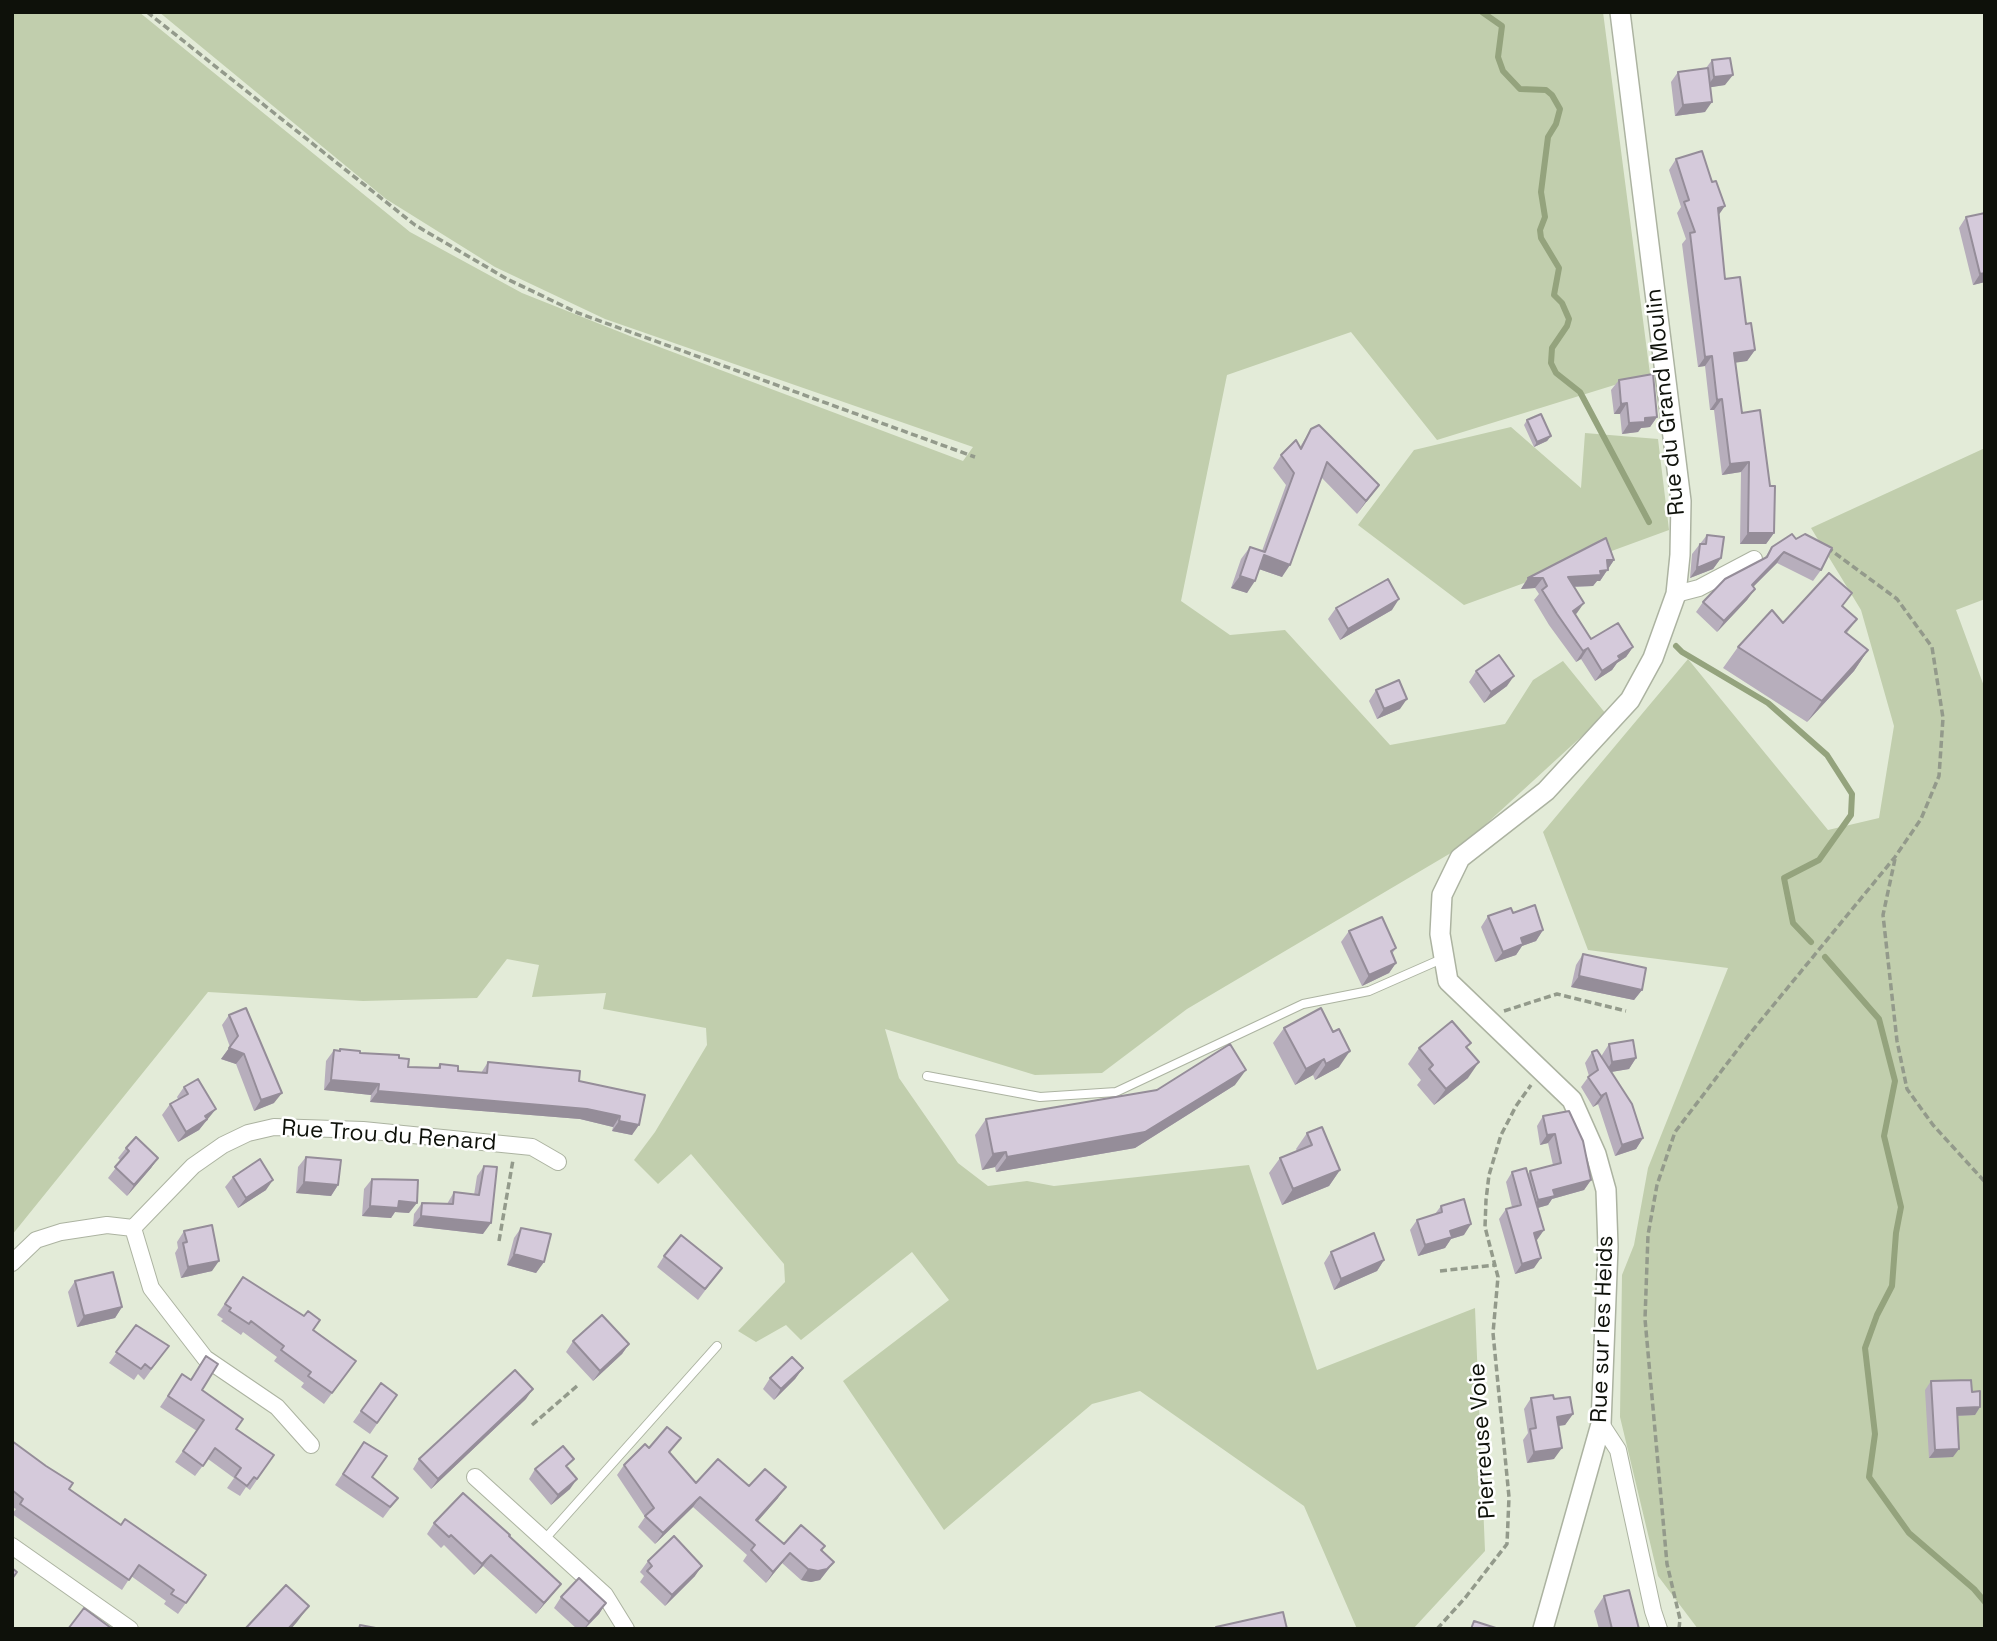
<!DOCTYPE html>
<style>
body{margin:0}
#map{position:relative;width:1997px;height:1641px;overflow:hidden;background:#e3ebd8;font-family:"Space Grotesk",sans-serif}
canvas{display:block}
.frame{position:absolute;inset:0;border:14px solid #0e110a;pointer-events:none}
</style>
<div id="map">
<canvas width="1997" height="1641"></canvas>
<div class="frame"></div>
</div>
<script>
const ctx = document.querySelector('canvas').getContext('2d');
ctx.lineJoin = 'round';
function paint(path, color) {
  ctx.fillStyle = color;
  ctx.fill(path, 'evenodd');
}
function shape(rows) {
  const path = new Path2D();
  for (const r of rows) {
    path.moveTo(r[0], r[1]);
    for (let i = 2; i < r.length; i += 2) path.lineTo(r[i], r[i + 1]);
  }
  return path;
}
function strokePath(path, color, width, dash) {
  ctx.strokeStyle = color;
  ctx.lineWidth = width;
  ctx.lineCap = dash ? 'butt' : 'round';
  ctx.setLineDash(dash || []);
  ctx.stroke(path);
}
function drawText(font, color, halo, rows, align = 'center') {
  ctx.font = font + ' "Space Grotesk",sans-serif';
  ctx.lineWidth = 5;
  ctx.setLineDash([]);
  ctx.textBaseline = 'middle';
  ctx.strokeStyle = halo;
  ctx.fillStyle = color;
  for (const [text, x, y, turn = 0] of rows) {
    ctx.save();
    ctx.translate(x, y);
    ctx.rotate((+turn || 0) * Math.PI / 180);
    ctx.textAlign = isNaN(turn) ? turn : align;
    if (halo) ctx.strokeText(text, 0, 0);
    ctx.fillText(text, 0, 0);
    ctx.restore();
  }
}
const green = shape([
 [12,12,139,12,410,232,522,293,630,336,963,461,973,447,605,319,495,267,386,199,159,12,1603,12,1650,374,1437,440,1351,332,1227,375,1181,601,1230,635,1285,630,1390,745,1505,724,1533,680,1563,661,1606,714,1461,847,1187,1009,1102,1073,1035,1075,885,1029,899,1078,958,1163,988,1186,1027,1181,1054,1186,1249,1165,1317,1370,1475,1308,1485,1551,1413,1629,1357,1629,1304,1506,1140,1391,1092,1404,944,1530,843,1381,949,1300,912,1252,801,1340,786,1325,756,1342,738,1331,785,1282,784,1264,691,1154,658,1184,634,1160,655,1132,707,1045,706,1028,603,1009,606,993,532,997,539,965,507,959,477,998,363,1001,208,992,12,1235],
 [1511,427,1581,488,1585,433,1658,439,1669,530,1464,605,1358,525,1414,450],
 [1985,448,1985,599,1956,610,1985,689,1985,1629,1698,1629,1658,1576,1620,1417,1622,1275,1634,1245,1648,1168,1728,968,1588,950,1543,832,1688,659,1828,830,1879,818,1894,726,1861,610,1811,528]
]);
const stream = shape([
 [1482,12,1502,26,1498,57,1503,71,1520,89,1546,90,1552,95,1560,109,1556,124,1548,137,1541,192,1545,217,1540,230,1541,238,1559,268,1554,295,1562,303,1569,319,1567,326,1552,348,1551,363,1556,373,1580,392,1649,522],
 [1676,646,1682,652,1768,703,1827,755,1852,794,1851,815,1819,860,1784,878,1793,923,1811,942],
 [1825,957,1879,1019,1895,1081,1884,1136,1901,1207,1896,1233,1892,1286,1877,1315,1865,1348,1875,1434,1869,1477,1909,1533,1974,1589,1985,1602]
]);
const path = shape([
 [147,12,415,225,507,279,578,313,975,457],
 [1895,859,1883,915,1897,1041,1907,1089,1933,1125,1985,1182],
 [1504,1011,1557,994,1626,1011],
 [499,1241,513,1160],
 [1440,1271,1495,1265],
 [532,1425,577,1386],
 [1437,1629,1465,1598,1507,1544,1509,1497,1493,1333,1498,1277,1485,1227,1486,1200,1489,1175,1501,1135,1516,1106,1531,1085],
 [1679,1629,1680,1619,1667,1564,1645,1319,1648,1235,1657,1185,1675,1132,1748,1036,1895,857,1921,819,1939,776,1943,718,1932,647,1897,599,1828,548]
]);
const service = shape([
 [927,1076,1040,1097,1116,1092,1303,1004,1369,991,1444,958],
 [544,1540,717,1346]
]);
const minor = shape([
 [1676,594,1699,588,1754,559],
 [133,1228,151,1288,205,1358,277,1407,311,1445],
 [12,1263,36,1240,61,1232,107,1225,133,1228,193,1166,223,1145,248,1133,274,1127,363,1130,532,1147,558,1162],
 [1601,1424,1618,1450,1653,1611,1659,1629],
 [475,1477,605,1595,626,1629],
 [12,1546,130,1629]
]);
const tertiary = shape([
 [1543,1629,1601,1424,1608,1247,1606,1190,1596,1154,1572,1100,1448,981,1440,934,1442,895,1460,858,1546,791,1630,700,1653,658,1676,594,1680,555,1681,501,1620,12]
]);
const wall = shape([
 [1712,60,1725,85,1711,87,1705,112,1675,116,1671,82,1678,72,1706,68],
 [1676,159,1719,215,1725,279,1746,324,1755,350,1747,361,1735,362,1742,413,1774,533,1766,544,1740,544,1741,472,1722,475,1714,410,1710,410,1705,366,1698,367,1682,244,1686,239,1677,213,1681,207,1669,170],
 [1985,213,1985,282,1973,285,1959,228,1966,217],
 [1619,380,1657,417,1650,427,1641,428,1638,432,1622,434,1620,414,1614,414,1611,390],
 [1527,420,1551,436,1547,441,1534,447,1524,425],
 [1311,429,1379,485,1357,514,1321,477,1282,577,1259,569,1247,593,1231,588,1241,559,1250,547,1262,551,1286,485,1273,468,1281,455,1300,447],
 [1792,534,1821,570,1813,581,1777,563,1753,587,1755,589,1747,600,1717,632,1696,612,1703,602,1764,559,1772,547],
 [1707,535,1721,558,1713,569,1690,578,1692,554],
 [1614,560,1600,581,1597,581,1593,586,1574,587,1577,613,1575,615,1591,639,1633,647,1626,657,1617,663,1612,670,1595,681,1581,659,1576,662,1549,625,1534,600,1539,594,1535,588,1521,589,1528,578],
 [1843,606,1857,619,1847,633,1868,650,1854,671,1807,722,1723,668,1738,647,1783,623],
 [1336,608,1392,610,1340,640,1328,619],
 [1476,671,1507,686,1484,703,1469,682],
 [1376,690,1400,709,1377,719,1369,701],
 [1513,913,1543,930,1536,941,1522,946,1516,955,1495,962,1481,927,1488,916],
 [1349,931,1396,948,1392,954,1396,963,1389,973,1362,986,1341,942],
 [1583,954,1642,990,1634,1000,1571,987,1576,965],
 [229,1015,274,1103,254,1111,236,1064,221,1059,230,1047,222,1025],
 [1284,1028,1339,1067,1315,1080,1313,1075,1295,1085,1273,1043],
 [1609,1044,1636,1058,1629,1069,1611,1072,1643,1138,1636,1149,1615,1156,1598,1104,1593,1107,1581,1087,1589,1076,1585,1063,1592,1052,1602,1058,1602,1055],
 [1419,1048,1467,1049,1468,1078,1434,1105,1417,1085,1421,1080,1408,1064],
 [340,1049,360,1053,399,1058,408,1067,437,1068,440,1064,458,1071,481,1073,488,1062,645,1095,632,1135,612,1131,613,1127,580,1119,370,1102,371,1095,324,1090,326,1061,334,1050,339,1051],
 [1235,1085,1135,1148,996,1172,995,1167,982,1170,975,1135,986,1119],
 [184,1087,208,1120,205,1122,199,1130,178,1142,162,1115,170,1104,178,1099,177,1097],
 [1543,1116,1591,1180,1584,1190,1552,1199,1548,1205,1537,1208,1544,1230,1536,1240,1534,1268,1515,1274,1499,1219,1506,1209,1512,1207,1506,1182,1512,1172,1528,1174,1530,1171,1553,1165,1548,1143,1540,1145,1537,1126],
 [1307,1133,1340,1170,1329,1186,1282,1205,1269,1173,1280,1158,1297,1151,1296,1149],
 [126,1148,158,1158,151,1168,127,1196,108,1178,121,1161,118,1158],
 [306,1157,338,1185,331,1196,296,1193,298,1167],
 [484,1166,483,1234,413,1226,414,1214,422,1203,447,1204,454,1192,474,1195,477,1176],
 [233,1177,266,1190,238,1208,225,1187],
 [372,1179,409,1213,395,1212,391,1218,362,1216,364,1189],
 [1441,1206,1464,1235,1451,1239,1445,1248,1418,1256,1410,1230,1417,1220,1435,1214],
 [521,1228,544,1262,536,1273,507,1265,514,1238],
 [184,1231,212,1271,181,1278,175,1253,178,1248,177,1242],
 [1331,1252,1384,1260,1377,1271,1334,1290,1324,1263],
 [664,1256,722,1268,698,1300,657,1267],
 [243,1277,356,1361,324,1404,301,1387,304,1383,274,1361,277,1357,243,1332,241,1335,221,1321,223,1319,217,1315],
 [75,1281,122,1307,115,1318,77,1327,68,1292],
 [136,1325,169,1346,144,1380,138,1374,134,1380,109,1363],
 [573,1341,629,1344,622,1354,593,1381,566,1352],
 [803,1368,795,1379,774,1400,763,1389,770,1378],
 [182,1374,202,1390,236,1429,274,1455,250,1490,246,1487,240,1496,227,1488,234,1478,208,1459,195,1476,175,1462,197,1431,160,1407],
 [1931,1381,1972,1392,1980,1407,1975,1415,1957,1416,1953,1457,1929,1458,1925,1390],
 [381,1383,397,1395,370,1434,353,1422],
 [1531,1398,1554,1399,1573,1414,1565,1425,1558,1426,1554,1459,1527,1463,1523,1440,1528,1433,1524,1409],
 [526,1399,431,1489,413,1469,419,1459],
 [12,1441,69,1489,121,1525,206,1575,178,1614,164,1604,166,1601,131,1576,122,1590,12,1514,16,1509,12,1507],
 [364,1442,372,1477,398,1498,383,1518,335,1485],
 [649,1448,670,1453,696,1483,749,1486,778,1498,758,1521,784,1544,825,1546,822,1550,834,1562,820,1580,811,1582,801,1580,782,1563,766,1583,743,1561,747,1555,693,1507,655,1544,638,1527,645,1517,617,1475,624,1465],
 [567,1468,570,1489,551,1505,529,1479,535,1469],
 [434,1523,509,1537,561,1584,553,1594,536,1614,483,1566,474,1575,444,1545,441,1548,427,1534],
 [648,1561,695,1576,665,1606,640,1582,644,1576,640,1572],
 [1604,1596,1639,1629,1599,1629,1594,1611],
 [561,1597,606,1603,599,1614,585,1629,577,1629,554,1608]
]);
const shadedWall = shape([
 [1733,75,1725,85,1706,88,1714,77],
 [1712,102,1705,112,1675,116,1683,105],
 [1725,206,1718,216,1718,208],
 [1985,273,1985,282,1973,285,1980,274],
 [1755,350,1747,361,1727,364,1734,353],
 [1712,356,1705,366,1698,367,1705,357],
 [1722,399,1714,410,1710,410,1717,400],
 [1627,403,1620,414,1614,414,1621,404],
 [1657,417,1650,427,1641,428,1638,432,1622,434,1629,423,1645,418],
 [1551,436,1547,441,1534,447,1537,442],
 [1749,462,1741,472,1722,475,1730,464],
 [1379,485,1370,497,1357,514,1366,501],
 [1748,533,1774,533,1766,544,1740,544],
 [1784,552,1777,563,1744,596,1752,585],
 [1264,555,1290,565,1282,577,1256,568],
 [1721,558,1713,569,1690,578,1697,568],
 [1607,560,1614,560,1600,581,1597,581,1593,586,1561,587,1568,577],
 [1240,576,1255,581,1247,593,1231,588],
 [1528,578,1543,578,1535,588,1521,589],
 [1755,589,1747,600,1717,632,1724,621],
 [1399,599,1392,610,1340,640,1348,629],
 [1584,603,1577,613,1565,622,1573,611],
 [1633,647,1626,657,1617,663,1612,670,1595,681,1602,671,1618,656],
 [1588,648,1581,659,1576,662,1583,651],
 [1868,650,1854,671,1807,722,1822,701],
 [1514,676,1507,686,1484,703,1491,692],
 [1407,699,1400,709,1377,719,1384,709],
 [1543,930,1536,941,1522,946,1516,955,1495,962,1503,952,1521,938],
 [1396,963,1389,973,1362,986,1369,975],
 [1579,976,1642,990,1634,1000,1571,987],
 [229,1048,244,1054,236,1064,221,1059],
 [1350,1051,1339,1067,1315,1080,1326,1064],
 [1636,1058,1629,1069,1605,1073,1612,1062],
 [1324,1059,1313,1075,1295,1085,1306,1069],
 [1479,1062,1468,1078,1434,1105,1446,1089],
 [1246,1070,1235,1085,1135,1148,996,1172,1007,1157],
 [331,1080,379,1084,371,1095,324,1090],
 [378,1091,587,1109,620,1116,613,1127,580,1119,370,1102],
 [282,1093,274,1103,254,1111,261,1100],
 [1606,1093,1598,1104,1593,1107,1601,1096],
 [216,1109,199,1130,178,1142,186,1132,205,1116],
 [619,1121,639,1125,632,1135,612,1131],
 [1555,1134,1548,1143,1540,1145,1547,1135],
 [1643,1138,1636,1149,1615,1156,1622,1145],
 [1006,1152,995,1167,982,1170,993,1154],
 [158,1158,151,1168,127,1196,134,1185],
 [1340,1170,1329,1186,1282,1205,1293,1189],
 [273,1180,266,1190,238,1208,246,1198],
 [1591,1180,1584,1190,1552,1199,1548,1205,1531,1210,1538,1200,1553,1190],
 [304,1182,338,1185,331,1196,296,1193],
 [399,1201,417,1203,409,1213,395,1212,391,1218,362,1216,370,1206],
 [421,1216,491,1223,483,1234,413,1226],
 [1471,1224,1464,1235,1451,1239,1445,1248,1418,1256,1425,1245,1450,1231],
 [1544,1230,1537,1240,1527,1243,1534,1233],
 [514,1254,544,1262,536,1273,507,1265],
 [1541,1258,1534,1268,1515,1274,1522,1264],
 [1384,1260,1377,1271,1334,1290,1341,1279],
 [219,1261,212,1271,181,1278,188,1267],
 [122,1307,115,1318,77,1327,84,1316],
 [629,1344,622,1354,593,1381,600,1371],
 [803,1368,795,1379,774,1400,781,1389],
 [533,1389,526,1399,431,1489,438,1479],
 [1980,1407,1975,1415,1951,1416,1957,1408],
 [1573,1414,1565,1425,1549,1427,1557,1417],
 [1562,1448,1554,1459,1527,1463,1534,1452],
 [1959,1449,1953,1457,1929,1458,1935,1450],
 [577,1479,570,1489,551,1505,558,1495],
 [786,1487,778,1498,749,1531,756,1520],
 [700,1497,693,1507,655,1544,663,1533],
 [790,1553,766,1583,773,1572],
 [491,1555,483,1566,474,1575,482,1564],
 [834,1562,820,1580,811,1582,801,1580,808,1569],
 [702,1566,695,1576,665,1606,672,1595],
 [561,1584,553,1594,536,1614,544,1603],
 [606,1603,599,1614,584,1629,589,1622],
 [309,1606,297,1622,291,1629,288,1629]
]);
const building = shape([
 [1730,58,1733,75,1714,77,1712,60,1730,58],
 [1708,68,1712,102,1683,105,1678,72,1708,68],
 [1702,151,1712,182,1716,181,1725,206,1718,208,1725,279,1740,277,1746,324,1751,323,1755,350,1734,353,1742,413,1760,410,1770,486,1775,486,1774,533,1748,533,1749,462,1730,464,1722,399,1717,400,1712,356,1705,357,1690,233,1695,232,1684,202,1689,200,1676,159,1702,151],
 [1985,213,1985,273,1980,274,1966,217,1985,213],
 [1653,374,1657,417,1645,418,1645,422,1629,423,1627,403,1621,404,1619,380,1653,374],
 [1541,414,1551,436,1537,442,1527,420,1541,414],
 [1319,425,1379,485,1366,501,1327,462,1290,565,1264,555,1255,581,1240,576,1250,547,1265,552,1294,473,1281,455,1296,440,1301,449,1311,429,1319,425],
 [1792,534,1796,539,1805,534,1832,548,1821,570,1784,552,1752,585,1755,589,1724,621,1703,602,1725,579,1767,557,1772,547,1792,534],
 [1707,535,1724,537,1721,558,1697,568,1700,544,1706,544,1707,535],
 [1606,538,1614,560,1607,560,1608,570,1600,571,1601,575,1568,577,1584,603,1573,611,1591,639,1618,623,1633,647,1618,656,1620,659,1602,671,1588,648,1583,651,1557,614,1542,590,1547,586,1543,578,1528,578,1606,538],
 [1829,573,1852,593,1842,606,1857,619,1845,632,1868,650,1822,701,1738,647,1772,610,1783,623,1829,573],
 [1388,579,1399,599,1348,629,1336,608,1388,579],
 [1499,655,1514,676,1491,692,1476,671,1499,655],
 [1399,680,1407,699,1384,709,1376,690,1399,680],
 [1535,905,1543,930,1521,938,1523,944,1503,952,1488,916,1511,908,1513,913,1535,905],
 [1382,917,1396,948,1391,951,1396,963,1369,975,1349,931,1382,917],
 [1583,954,1646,968,1642,990,1579,976,1583,954],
 [246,1008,282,1093,261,1100,244,1054,229,1048,238,1036,229,1015,246,1008],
 [1321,1008,1333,1032,1339,1029,1350,1051,1326,1064,1324,1059,1306,1069,1284,1028,1321,1008],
 [1452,1021,1471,1043,1466,1047,1479,1062,1446,1089,1429,1069,1433,1065,1419,1048,1452,1021],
 [1633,1040,1636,1058,1612,1062,1609,1044,1633,1040],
 [1230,1044,1246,1070,1145,1132,1007,1157,1006,1152,993,1154,986,1119,1157,1090,1230,1044],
 [340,1049,360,1051,360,1053,399,1055,399,1058,409,1059,408,1067,440,1068,440,1064,458,1066,458,1071,487,1073,488,1062,580,1071,579,1081,645,1095,639,1125,619,1121,620,1116,587,1109,378,1091,379,1084,331,1080,334,1050,340,1051,340,1049],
 [1597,1050,1632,1104,1643,1138,1622,1145,1606,1093,1601,1096,1588,1077,1598,1070,1592,1052,1597,1050],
 [198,1079,216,1109,205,1116,207,1119,186,1132,170,1104,188,1094,184,1087,198,1079],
 [1569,1111,1583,1141,1591,1180,1553,1190,1555,1196,1538,1200,1530,1171,1561,1163,1555,1134,1547,1135,1543,1116,1569,1111],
 [1322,1127,1340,1170,1293,1189,1280,1158,1312,1145,1307,1133,1322,1127],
 [136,1137,158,1158,134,1185,115,1167,129,1151,126,1148,136,1137],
 [306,1157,341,1160,338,1185,304,1182,306,1157],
 [260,1159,273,1180,246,1198,233,1177,260,1159],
 [484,1166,497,1167,491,1223,421,1216,422,1203,453,1204,454,1192,479,1195,484,1166],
 [1526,1168,1544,1230,1534,1233,1541,1258,1522,1264,1506,1209,1521,1205,1512,1172,1526,1168],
 [372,1179,418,1180,417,1203,399,1201,398,1208,370,1206,372,1179],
 [1464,1199,1471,1224,1450,1231,1452,1237,1425,1245,1417,1220,1442,1212,1441,1206,1464,1199],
 [212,1225,219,1261,188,1267,183,1243,187,1242,184,1231,212,1225],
 [521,1228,551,1234,544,1262,514,1254,521,1228],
 [1374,1233,1384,1260,1341,1279,1331,1252,1374,1233],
 [681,1235,722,1268,705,1289,664,1256,681,1235],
 [113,1272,122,1307,84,1316,75,1281,113,1272],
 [243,1277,304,1316,308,1311,320,1320,313,1330,356,1361,332,1393,308,1376,311,1372,281,1350,284,1346,251,1321,249,1324,229,1311,231,1308,225,1304,243,1277],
 [602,1315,629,1344,600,1371,573,1341,602,1315],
 [136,1325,169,1346,151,1369,145,1364,141,1369,116,1352,136,1325],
 [206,1356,218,1364,202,1390,243,1419,236,1429,274,1455,257,1479,254,1477,247,1486,235,1477,241,1468,215,1448,203,1466,183,1451,204,1420,168,1396,182,1374,191,1380,206,1356],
 [792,1357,803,1368,781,1389,770,1378,792,1357],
 [515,1370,533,1389,438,1479,419,1459,515,1370],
 [1971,1380,1972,1392,1980,1391,1980,1407,1957,1408,1959,1449,1935,1450,1931,1381,1971,1380],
 [381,1383,397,1395,377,1423,361,1411,381,1383],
 [1553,1395,1554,1399,1570,1397,1573,1414,1557,1417,1562,1448,1534,1452,1530,1429,1536,1428,1531,1398,1553,1395],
 [667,1427,681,1438,669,1452,696,1483,718,1459,749,1486,765,1469,786,1487,756,1520,784,1544,801,1525,825,1546,821,1550,834,1562,827,1569,818,1571,808,1569,790,1553,773,1572,751,1550,755,1545,700,1497,663,1533,645,1516,654,1508,624,1465,645,1444,649,1448,667,1427],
 [12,1441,46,1466,73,1483,69,1489,121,1525,125,1519,206,1575,186,1603,171,1594,174,1590,139,1565,129,1580,20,1504,23,1499,12,1490,12,1441],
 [364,1442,387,1456,372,1477,398,1498,390,1507,343,1474,364,1442],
 [563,1446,574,1459,566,1466,577,1479,558,1495,535,1469,563,1446],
 [463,1493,510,1535,509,1536,561,1584,544,1603,491,1555,482,1564,451,1535,449,1537,434,1523,463,1493],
 [674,1536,702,1566,672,1595,647,1571,652,1566,648,1561,674,1536],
 [12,1568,17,1572,12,1579,12,1568],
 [579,1578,606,1603,589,1622,561,1597,579,1578],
 [286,1585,309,1606,288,1629,245,1629,286,1585],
 [1629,1590,1639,1629,1612,1629,1604,1596,1629,1590],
 [84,1608,111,1628,110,1629,68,1629,84,1608],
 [1283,1612,1287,1629,1216,1629,1216,1627,1283,1612],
 [1474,1621,1499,1629,1471,1629,1474,1621],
 [360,1625,381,1629,359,1629,360,1625]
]);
const streetNames = [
 ["Rue du Grand Moulin",1666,402,-96],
 ["Rue Trou du Renard",389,1136,4],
 ["Rue sur les Heids",1603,1329,-88],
 ["Pierreuse Voie",1483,1441,-94]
];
paint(green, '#c1cead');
strokePath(stream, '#94a37d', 6);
strokePath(service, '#acb3a1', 10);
strokePath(minor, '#acb3a1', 18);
strokePath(tertiary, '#acb3a1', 22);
strokePath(path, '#939a8b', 3.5, [7, 3.5]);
strokePath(service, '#fff', 8);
strokePath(minor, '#fff', 16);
strokePath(tertiary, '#fff', 19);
paint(wall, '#b7aebc');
paint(shadedWall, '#958d99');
paint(building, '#d5cadb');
strokePath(building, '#958d99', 2);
drawText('23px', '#0e110a', '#fff', streetNames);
</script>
